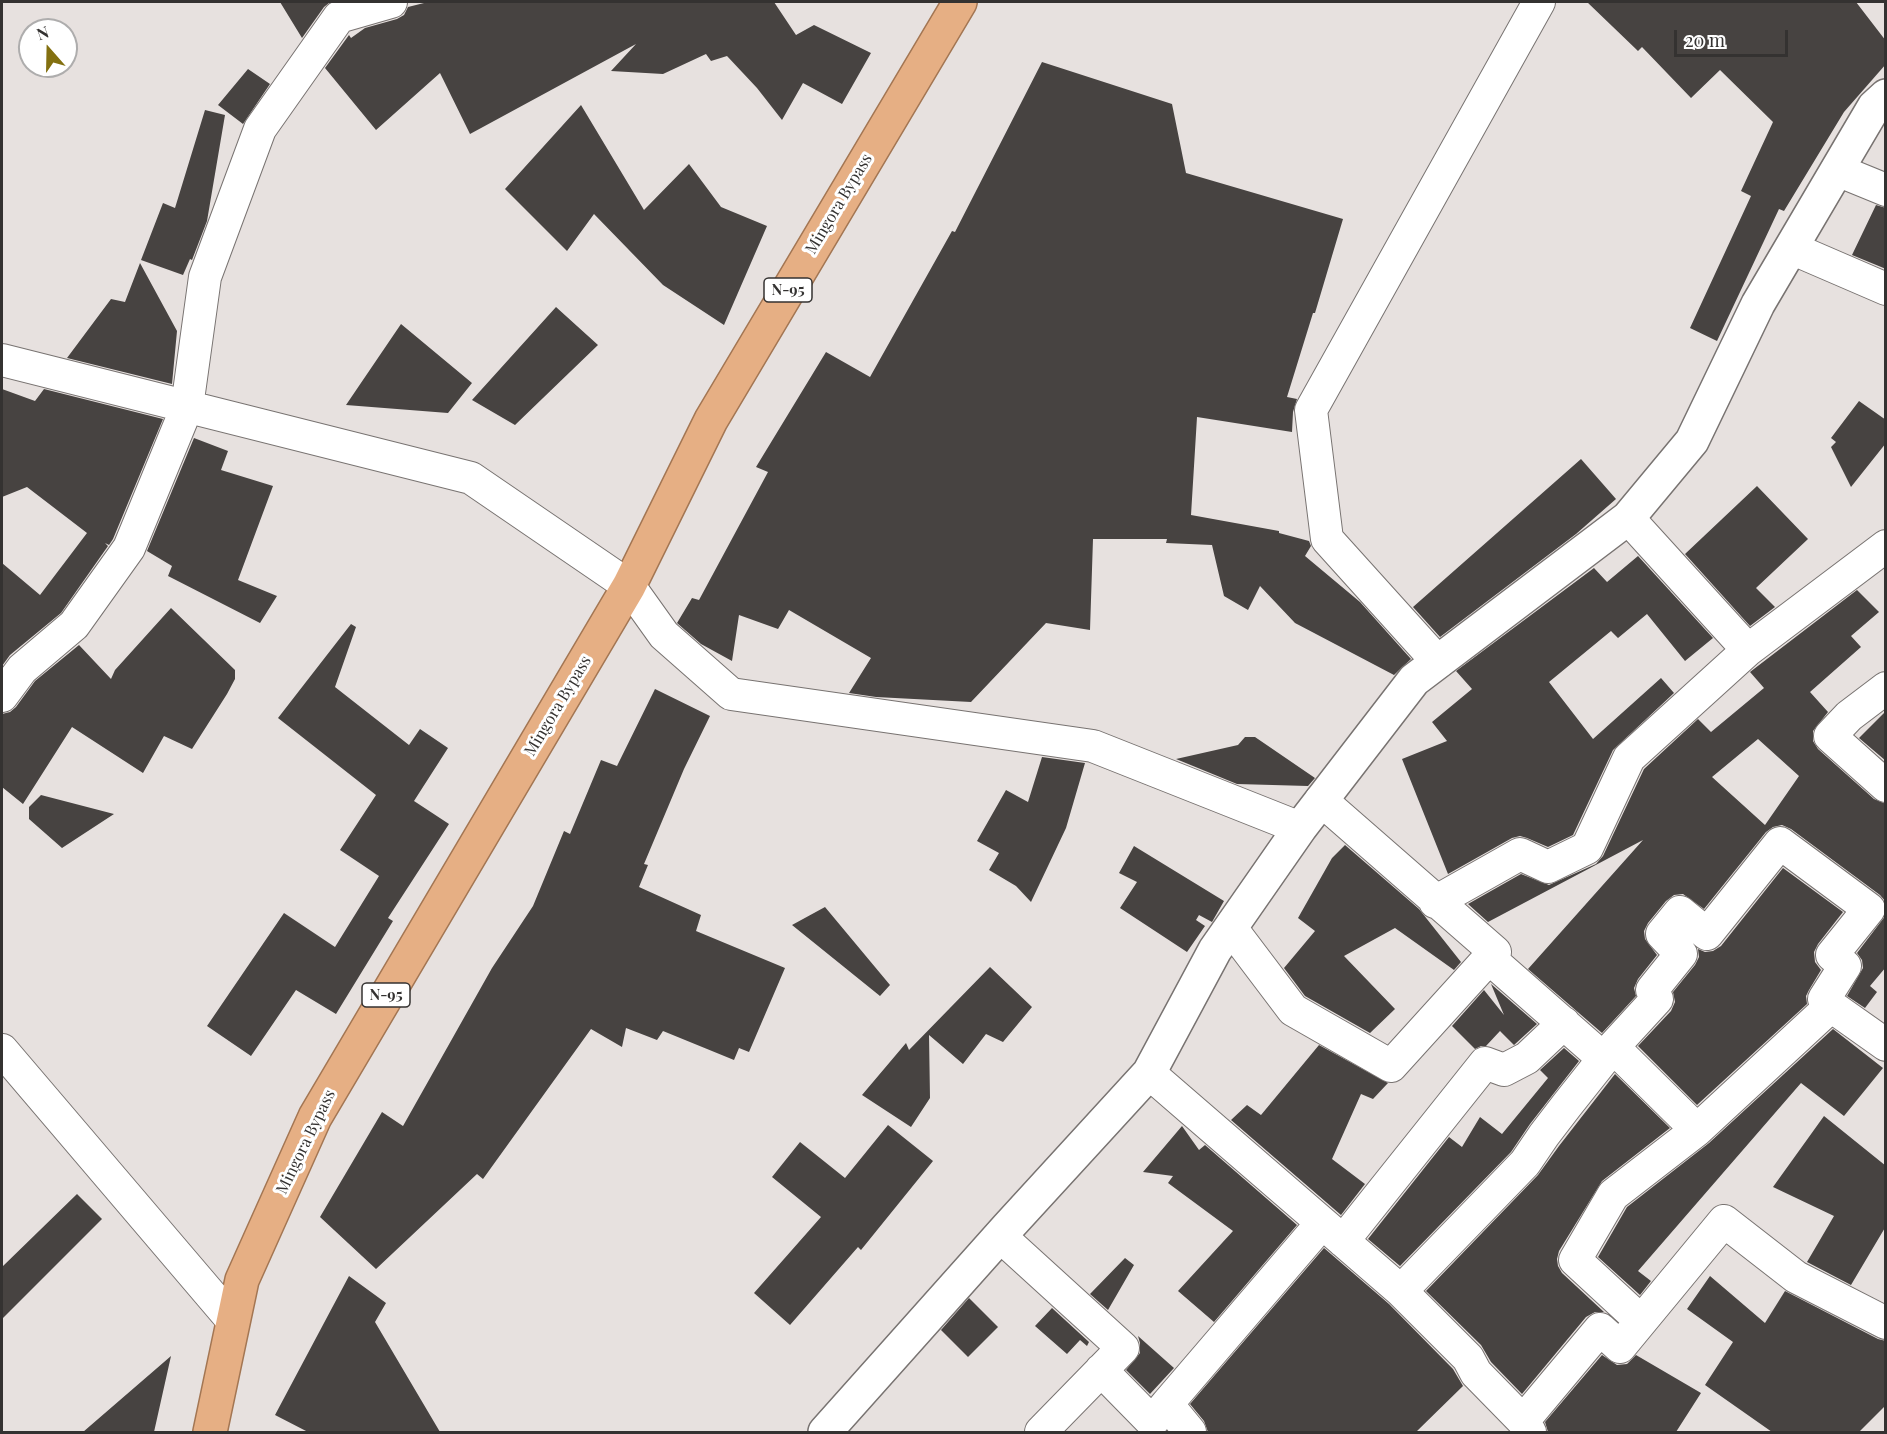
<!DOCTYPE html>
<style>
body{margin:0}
#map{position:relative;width:1887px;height:1434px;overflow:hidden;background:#e7e1df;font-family:"Playfair Display",serif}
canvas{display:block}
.frame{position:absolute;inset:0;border:3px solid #343231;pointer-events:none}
.north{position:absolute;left:18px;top:18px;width:60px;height:60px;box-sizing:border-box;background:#fff;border:2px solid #aeadad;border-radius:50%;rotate:340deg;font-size:16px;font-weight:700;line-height:24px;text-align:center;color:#343231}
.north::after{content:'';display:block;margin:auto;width:21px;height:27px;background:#837010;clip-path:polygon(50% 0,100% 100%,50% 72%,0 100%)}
.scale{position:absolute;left:1674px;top:30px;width:114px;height:27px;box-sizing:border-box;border:3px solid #343231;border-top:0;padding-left:8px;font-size:18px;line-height:21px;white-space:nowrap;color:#343231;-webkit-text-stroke:4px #fff;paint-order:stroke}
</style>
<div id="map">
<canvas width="1887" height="1434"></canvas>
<div class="frame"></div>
<div class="north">N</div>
<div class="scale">20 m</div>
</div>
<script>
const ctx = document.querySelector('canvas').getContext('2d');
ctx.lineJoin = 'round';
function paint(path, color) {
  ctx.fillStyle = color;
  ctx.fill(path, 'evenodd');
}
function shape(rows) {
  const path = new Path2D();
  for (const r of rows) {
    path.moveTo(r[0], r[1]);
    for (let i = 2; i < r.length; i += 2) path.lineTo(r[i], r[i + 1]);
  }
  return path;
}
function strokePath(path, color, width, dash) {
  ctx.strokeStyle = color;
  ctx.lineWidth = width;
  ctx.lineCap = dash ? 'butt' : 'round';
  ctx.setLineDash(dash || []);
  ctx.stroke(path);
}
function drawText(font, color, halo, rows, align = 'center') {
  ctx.font = font + ' "Playfair Display",serif';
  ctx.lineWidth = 6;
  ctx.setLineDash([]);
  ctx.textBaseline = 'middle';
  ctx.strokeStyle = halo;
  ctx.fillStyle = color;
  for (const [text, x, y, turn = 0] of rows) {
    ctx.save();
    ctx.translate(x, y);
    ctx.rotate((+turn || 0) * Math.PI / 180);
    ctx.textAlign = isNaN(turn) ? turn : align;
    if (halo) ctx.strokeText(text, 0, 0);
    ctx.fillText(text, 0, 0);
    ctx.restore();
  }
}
const building = shape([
 [280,2,328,2,329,3,324,7,302,38],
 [428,2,774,2,796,35,814,25,871,53,842,104,803,83,782,120,757,88,727,56,711,61,706,54,663,74,611,71,636,44,470,134,440,73,376,130,325,68,349,35,351,38,365,28,397,19,404,15,408,7],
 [1587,2,1856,2,1886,41,1886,64,1844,112,1784,211,1779,209,1717,341,1690,328,1751,196,1741,191,1773,122,1720,70,1691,98,1642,47,1638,51],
 [1042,62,1172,104,1186,173,1343,219,1315,313,1313,313,1287,397,1297,399,1293,412,1292,432,1197,417,1191,515,1279,531,1279,533,1309,541,1311,546,1305,556,1360,602,1411,659,1394,675,1295,623,1260,586,1248,610,1224,596,1212,545,1166,543,1167,539,1093,539,1090,630,1046,623,971,702,876,697,849,693,871,658,789,610,778,629,739,615,732,661,701,644,677,623,692,598,699,600,768,472,756,467,826,352,870,377,952,231,955,232],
 [248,69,270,84,243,124,218,105],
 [581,105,644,210,689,164,721,207,767,226,724,325,663,285,594,214,567,251,505,189],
 [205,110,225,115,207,221,192,260,190,259,183,275,141,260,163,203,175,208],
 [1876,205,1886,208,1886,269,1852,255],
 [140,263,177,331,172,384,67,358,111,299,125,302],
 [556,307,598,345,515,425,472,400],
 [401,324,472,383,448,413,346,405],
 [2,389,35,401,44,389,163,419,113,539,109,545,105,543,108,546,61,613,10,655,2,666,2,563,40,595,87,533,27,487,2,497],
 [1859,401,1886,420,1886,443,1851,487,1831,447,1836,442,1831,438],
 [194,438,228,451,221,470,273,486,238,580,277,596,260,623,168,576,172,566,147,551],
 [1581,459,1616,499,1576,534,1440,637,1413,607],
 [1757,486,1808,539,1756,588,1775,607,1750,626,1685,554],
 [1638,556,1713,638,1685,661,1647,614,1618,638,1611,631,1549,682,1593,739,1661,678,1674,693,1613,750,1573,835,1548,847,1527,838,1520,836,1512,838,1448,874,1402,759,1447,741,1432,722,1472,689,1456,671,1594,568,1607,582],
 [1857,590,1879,612,1851,636,1861,647,1810,692,1828,712,1813,731,1813,741,1818,749,1874,799,1886,804,1886,902,1880,895,1791,829,1782,825,1773,827,1766,832,1704,909,1683,894,1674,895,1666,901,1648,923,1644,931,1645,939,1657,955,1638,979,1634,988,1636,996,1602,1033,1528,969,1643,840,1488,922,1468,904,1521,874,1549,885,1596,864,1603,856,1644,769,1698,719,1711,732,1764,688,1750,672],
 [1758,739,1799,776,1765,825,1712,777],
 [171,608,235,670,235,679,227,694,192,749,164,736,143,773,72,727,23,804,2,787,2,714,10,712,16,707,35,681,79,645,111,679,115,670],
 [351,624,356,627,335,687,409,745,420,729,448,748,414,801,449,824,388,918,393,921,336,1014,296,990,251,1056,207,1026,284,913,335,947,379,876,340,850,376,795,278,718],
 [655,689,710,716,684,769,644,864,648,865,639,887,701,915,696,931,785,968,749,1052,739,1048,734,1060,663,1031,657,1040,626,1028,622,1047,591,1029,483,1179,477,1174,376,1269,320,1217,382,1112,403,1126,492,968,533,906,564,831,570,834,601,760,617,766],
 [1886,711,1886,761,1859,738],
 [1245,737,1255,737,1315,778,1308,786,1237,784,1176,759,1238,745],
 [1042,757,1085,763,1066,828,1031,902,1016,886,989,870,999,853,977,841,1006,790,1028,802],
 [41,795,114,814,62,848,29,819,29,807],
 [1345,845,1419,909,1461,962,1454,970,1395,928,1344,956,1395,1009,1370,1033,1305,996,1284,968,1315,931,1298,918,1332,858],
 [1134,846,1224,901,1212,922,1199,915,1196,920,1205,926,1187,952,1120,908,1137,882,1119,873],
 [1783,868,1843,912,1818,944,1814,952,1815,962,1821,970,1809,990,1806,996,1807,1004,1697,1105,1638,1046,1671,1011,1675,1002,1673,992,1695,965,1699,957,1698,949,1705,952,1713,951,1721,946],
 [825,907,890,985,880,996,792,925],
 [1886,915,1886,967,1870,986,1877,992,1865,1008,1847,996,1863,968,1862,960,1857,953],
 [990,967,1032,1007,1003,1042,986,1034,963,1064,929,1035,930,1098,911,1127,862,1095,906,1043,909,1050],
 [1491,984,1537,1024,1514,1045,1500,1031,1486,1046,1481,1046,1475,1049,1452,1026,1484,990,1504,1015],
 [1833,1029,1883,1068,1844,1116,1801,1083,1638,1271,1651,1281,1640,1295,1598,1257,1627,1207,1709,1143],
 [1319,1045,1388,1083,1373,1099,1361,1094,1332,1159,1365,1184,1341,1215,1231,1120,1247,1105,1261,1115],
 [1564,1048,1579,1061,1530,1124,1511,1152,1400,1266,1368,1239,1449,1137,1462,1147,1480,1117,1502,1134,1548,1078,1540,1070],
 [1615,1074,1670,1128,1602,1181,1559,1251,1557,1259,1558,1266,1562,1273,1604,1312,1595,1312,1586,1317,1522,1394,1491,1362,1481,1345,1426,1291,1538,1175,1559,1146],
 [1824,1116,1886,1166,1886,1226,1851,1285,1807,1262,1834,1216,1773,1187],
 [888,1125,933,1161,861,1250,858,1247,790,1325,754,1293,821,1217,772,1177,800,1142,845,1178],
 [1182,1126,1199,1150,1205,1145,1297,1225,1214,1322,1178,1291,1233,1231,1168,1183,1173,1176,1143,1172],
 [77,1194,102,1219,2,1319,2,1267],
 [1324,1248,1389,1304,1453,1369,1463,1386,1416,1432,1208,1432,1204,1421,1190,1404],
 [1125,1258,1134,1265,1108,1310,1090,1294],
 [349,1276,386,1303,375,1322,440,1432,308,1432,275,1415],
 [1710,1276,1765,1323,1785,1291,1878,1339,1886,1341,1886,1405,1859,1432,1772,1432,1705,1385,1733,1342,1687,1309],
 [969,1298,998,1327,968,1357,941,1330],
 [1052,1308,1089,1342,1087,1346,1080,1340,1067,1354,1035,1326],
 [1138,1336,1174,1368,1150,1394,1126,1370,1140,1353,1140,1343],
 [1602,1355,1617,1365,1627,1364,1636,1355,1701,1393,1676,1432,1548,1432,1545,1422],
 [171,1356,154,1432,83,1432]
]);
const minor = shape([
 [1837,170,1886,190],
 [1791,248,1886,289],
 [2,360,471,478,629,586,664,635,731,694,1093,746,1300,828],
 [1628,518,1748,650,1886,546],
 [1438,662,1327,539,1311,410,1539,2],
 [1886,688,1849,716,1830,736,1886,786],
 [2,696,22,669,74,625,129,548,187,407,205,277,260,129,339,17,391,2],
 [1321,800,1495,952,1489,958,1604,1059],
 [1435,902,1520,854,1548,867,1587,848,1629,758,1748,650],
 [1231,928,1293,1010,1391,1066,1489,958],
 [1613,1047,1697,1130],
 [2,1050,233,1321],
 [1149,1073,1401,1291,1468,1358,1476,1373,1523,1421,1530,1432],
 [1000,1236,1123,1348,1041,1432],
 [1343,1241,1485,1063,1504,1070,1527,1058,1564,1023],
 [1401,1291,1525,1163,1544,1135,1567,1105,1613,1047,1657,999,1652,990,1681,954,1662,934,1680,912,1707,934,1780,843,1869,909,1832,955,1845,966,1824,999,1831,1006],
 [1641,1321,1575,1260,1613,1195,1697,1130,1831,1006,1886,1045],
 [1101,1370,1152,1422,1167,1404],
 [1523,1421,1600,1329,1620,1347,1724,1221,1796,1277,1886,1323],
 [1190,1432,1167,1404,1322,1223]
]);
const secondary = shape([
 [825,1432,1007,1228,1149,1073,1215,950,1300,828,1414,680,1628,518,1692,441,1758,304,1874,107,1886,96]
]);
const trunk = shape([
 [210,1432,242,1280,315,1117,629,586,711,420,960,2]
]);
const shields = [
 [788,290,48],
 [386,995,48]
];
const shieldNames = [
 ["N-95",788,290],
 ["N-95",386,995]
];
const streetNames = [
 ["Mingora Bypass",839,204,-59],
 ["Mingora Bypass",558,706,-59],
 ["Mingora Bypass",306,1142,-64]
];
paint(building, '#474341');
strokePath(minor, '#787371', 34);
strokePath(secondary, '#787371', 36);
strokePath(trunk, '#a37653', 36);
strokePath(minor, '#fff', 32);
strokePath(secondary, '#fff', 33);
strokePath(trunk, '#e6af84', 33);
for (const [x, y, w] of shields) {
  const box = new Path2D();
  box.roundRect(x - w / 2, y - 12, w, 24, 4.5);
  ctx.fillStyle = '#fff';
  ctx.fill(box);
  strokePath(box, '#343231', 1.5);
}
drawText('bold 15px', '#343231', null, shieldNames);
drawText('16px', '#343231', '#fff', streetNames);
</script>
